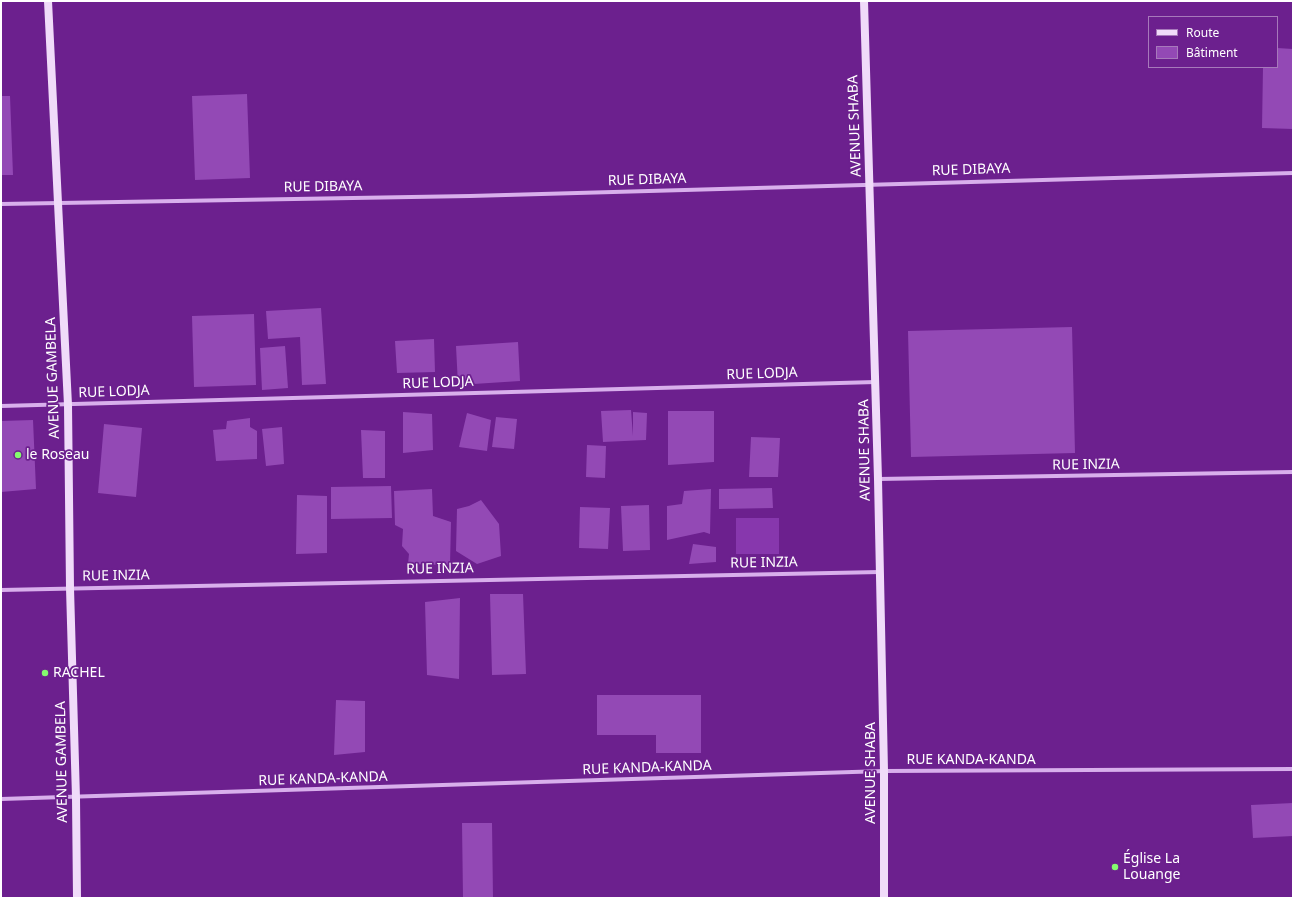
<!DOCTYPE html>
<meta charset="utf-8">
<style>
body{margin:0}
#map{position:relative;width:1294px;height:899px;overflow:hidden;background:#6c208e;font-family:"Noto Sans",sans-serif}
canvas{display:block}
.frame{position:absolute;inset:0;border:2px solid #fff;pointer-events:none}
.legend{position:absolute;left:1148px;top:16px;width:130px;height:52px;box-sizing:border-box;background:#6c208e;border:1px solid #a779bb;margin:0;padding:5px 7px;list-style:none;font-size:12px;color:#fff}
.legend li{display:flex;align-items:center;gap:8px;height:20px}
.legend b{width:20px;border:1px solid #a779bb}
</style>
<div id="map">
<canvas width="1294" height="899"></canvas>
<div class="frame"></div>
<ul class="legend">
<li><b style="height:5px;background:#f0dbf9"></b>Route</li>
<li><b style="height:11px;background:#9349b5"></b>Bâtiment</li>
</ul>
</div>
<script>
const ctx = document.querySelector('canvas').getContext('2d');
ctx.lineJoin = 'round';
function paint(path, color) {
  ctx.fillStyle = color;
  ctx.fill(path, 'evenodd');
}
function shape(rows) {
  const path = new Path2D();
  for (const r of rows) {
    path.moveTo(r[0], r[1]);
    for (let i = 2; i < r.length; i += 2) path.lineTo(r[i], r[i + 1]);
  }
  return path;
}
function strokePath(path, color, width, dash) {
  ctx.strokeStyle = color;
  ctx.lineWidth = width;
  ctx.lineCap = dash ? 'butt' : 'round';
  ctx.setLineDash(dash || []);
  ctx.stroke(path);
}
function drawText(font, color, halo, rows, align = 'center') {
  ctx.font = font + ' "Noto Sans",sans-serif';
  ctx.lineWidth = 3.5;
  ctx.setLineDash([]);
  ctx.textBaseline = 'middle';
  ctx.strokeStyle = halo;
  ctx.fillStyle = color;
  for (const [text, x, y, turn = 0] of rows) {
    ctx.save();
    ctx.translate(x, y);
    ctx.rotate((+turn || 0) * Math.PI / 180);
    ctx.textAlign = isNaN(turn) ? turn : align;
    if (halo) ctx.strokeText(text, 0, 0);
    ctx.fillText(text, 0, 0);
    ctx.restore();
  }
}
const green = shape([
 [736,518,779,518,779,554,736,554]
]);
const building = shape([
 [1277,48,1293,49,1293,129,1262,128,1263,67,1277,67],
 [247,94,250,178,195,180,192,96],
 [1,96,10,96,13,175,1,175],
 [321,308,326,384,302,385,300,337,268,339,266,311],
 [254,314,256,385,194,387,192,316],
 [1072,327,1075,453,911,457,908,331],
 [434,339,435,372,397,373,395,341],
 [518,342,520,381,458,385,456,346],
 [285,346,288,388,262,390,260,348],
 [631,410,633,436,633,412,647,413,646,440,603,442,601,411],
 [668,411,714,411,714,462,668,465],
 [403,412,432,414,433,450,403,453],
 [467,413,491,420,487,451,459,447],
 [496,417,517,419,514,449,492,447],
 [250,418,250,427,257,431,257,459,216,461,213,430,226,429,227,421],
 [33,420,36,489,1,492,1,421],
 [104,424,142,428,136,497,98,493],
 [282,427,284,464,266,466,262,429],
 [361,430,385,431,385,478,363,478],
 [751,437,780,438,778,477,749,477],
 [587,445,606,446,605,478,586,477],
 [391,486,392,518,331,519,331,487],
 [772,488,773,508,719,509,719,489],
 [432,489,433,516,451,522,450,565,408,564,409,554,402,546,403,529,395,525,394,491],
 [711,489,710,534,704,532,667,540,667,506,682,504,684,491],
 [297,495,327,496,327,553,296,554],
 [481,500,499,524,501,556,477,564,456,551,457,509,469,506],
 [649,505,650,550,623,551,621,506],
 [580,507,610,508,608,549,579,548],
 [693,544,716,547,716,562,689,564],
 [490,594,523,594,526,674,492,675],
 [460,598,459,679,427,675,425,602],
 [597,695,701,695,701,753,656,753,656,735,597,735],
 [336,700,365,701,365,752,334,755],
 [1293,803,1293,836,1253,838,1251,805],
 [462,823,492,823,493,898,463,898]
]);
const street = shape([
 [1,204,470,196,1293,173],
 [1,406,876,382],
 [878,479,1293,472],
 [1,590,880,572],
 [1,799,884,771,1293,769]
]);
const secondary = shape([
 [48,1,68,405,70,588,76,798,77,898],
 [864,1,878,479,884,771,884,898]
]);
const markers = [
 [18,455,4,"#85fa6f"],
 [45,673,4,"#85fa6f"],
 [1115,867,4,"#85fa6f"]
];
const streetNames = [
 ["AVENUE SHABA",855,126,-92],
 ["RUE DIBAYA",971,170,-2],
 ["RUE DIBAYA",647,180,-2],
 ["RUE DIBAYA",323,187,-1],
 ["RUE LODJA",762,374,-2],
 ["AVENUE GAMBELA",53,378,-92],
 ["RUE LODJA",438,383,-2],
 ["RUE LODJA",114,392,-2],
 ["AVENUE SHABA",865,450,-91],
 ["RUE INZIA",1086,465,-1],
 ["RUE INZIA",764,563,-1],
 ["RUE INZIA",440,569,-1],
 ["RUE INZIA",116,576,-1],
 ["RUE KANDA-KANDA",971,760],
 ["AVENUE GAMBELA",62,762,-91],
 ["RUE KANDA-KANDA",647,768,-2],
 ["AVENUE SHABA",871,773,-90],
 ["RUE KANDA-KANDA",323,779,-2]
];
const poiNames = [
 ["le Roseau",26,455],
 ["RACHEL",53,673],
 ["Église La",1123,859],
 ["Louange",1123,875]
];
paint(green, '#8737ad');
paint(building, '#9349b5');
strokePath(street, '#d8afec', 4);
strokePath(secondary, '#f0dbf9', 8);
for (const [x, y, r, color] of markers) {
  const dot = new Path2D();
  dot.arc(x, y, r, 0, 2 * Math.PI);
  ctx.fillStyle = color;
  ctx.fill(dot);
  strokePath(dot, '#6c208e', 1.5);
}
drawText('14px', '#fff', '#6c208e', streetNames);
drawText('14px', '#fff', '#6c208e', poiNames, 'left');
</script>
